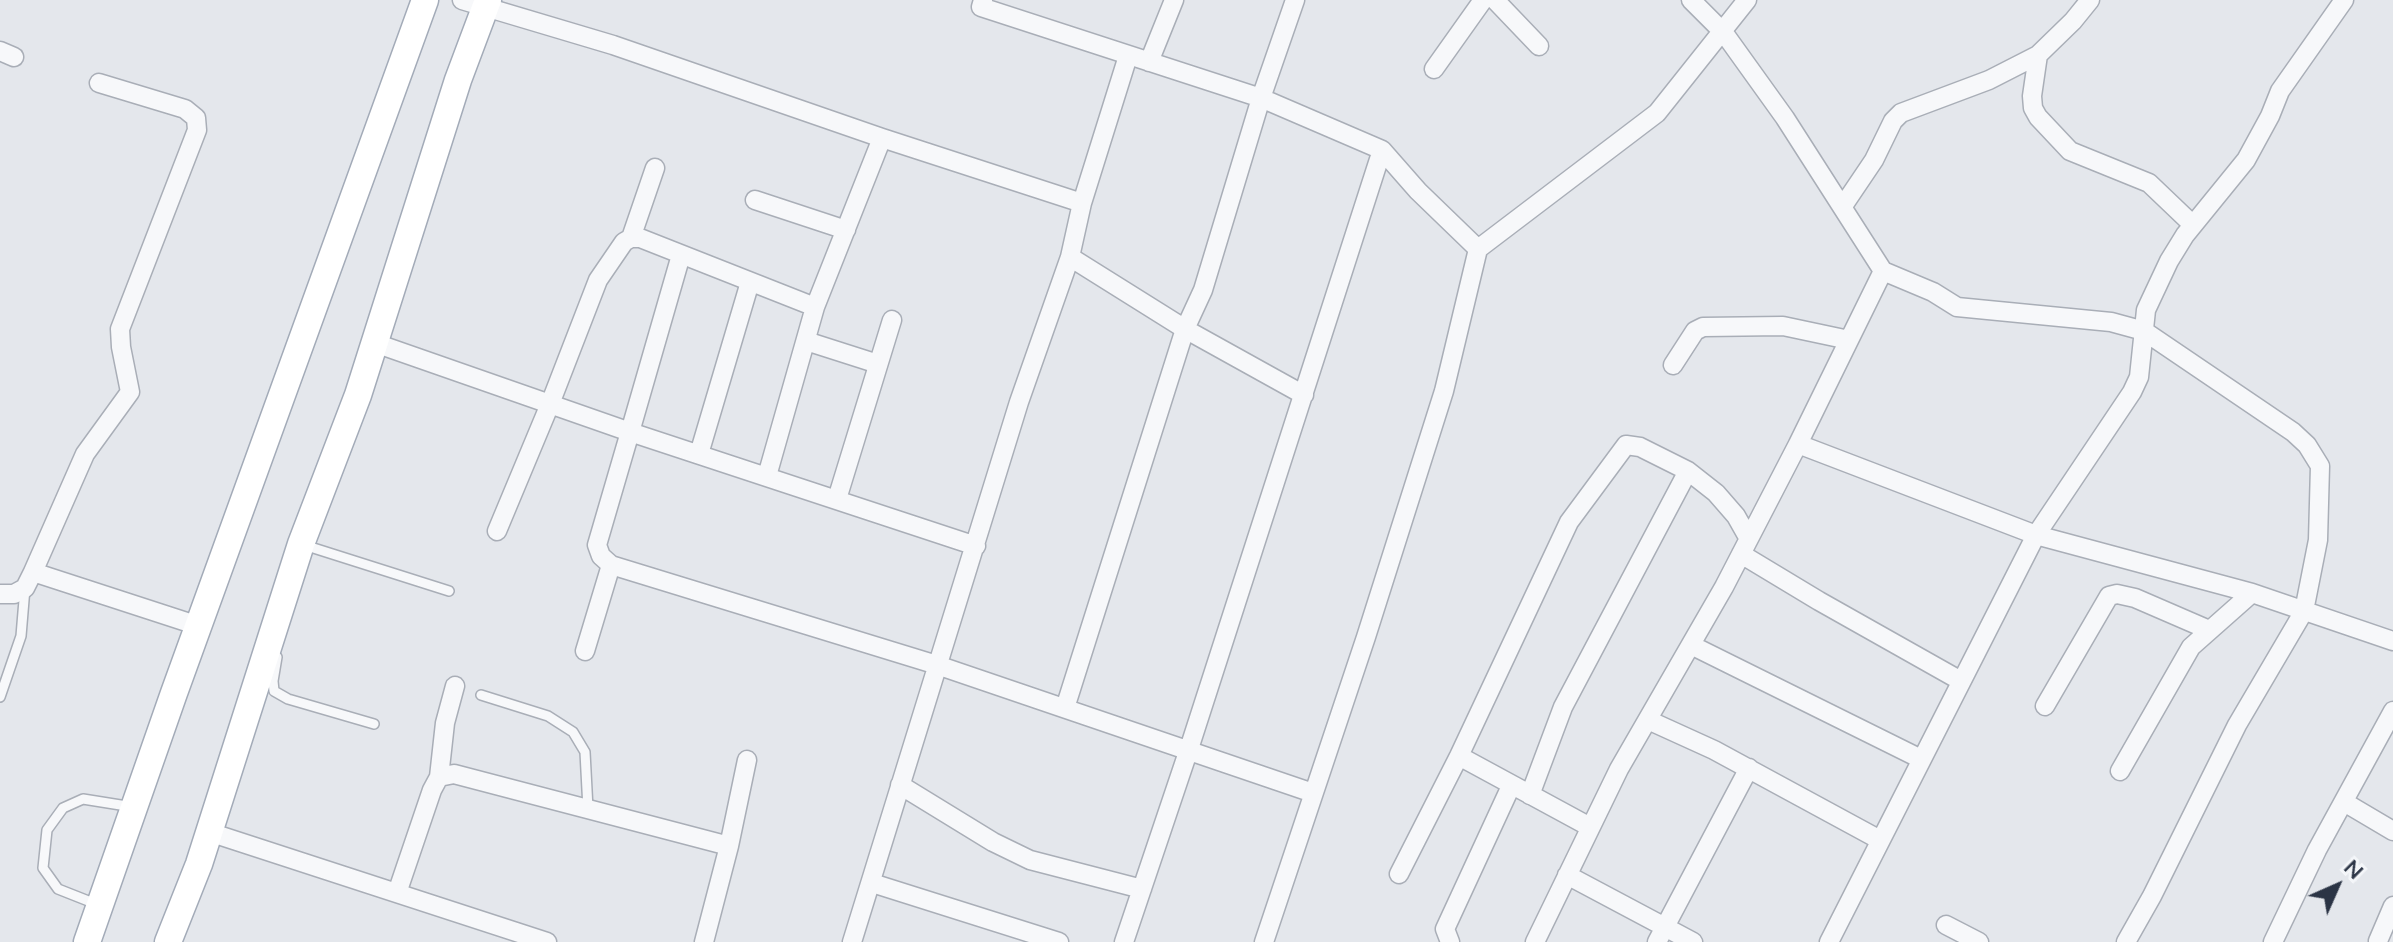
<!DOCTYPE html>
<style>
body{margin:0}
#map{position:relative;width:2393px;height:942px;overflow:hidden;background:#e4e7ec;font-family:Mulish,sans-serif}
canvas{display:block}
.north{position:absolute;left:2297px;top:846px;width:80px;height:80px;-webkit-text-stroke:6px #f4f6f9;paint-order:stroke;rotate:45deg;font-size:22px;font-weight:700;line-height:32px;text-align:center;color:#2b3445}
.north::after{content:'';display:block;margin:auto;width:28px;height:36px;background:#2b3445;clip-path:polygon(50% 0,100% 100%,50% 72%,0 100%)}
</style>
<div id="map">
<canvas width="2393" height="942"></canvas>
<div class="north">N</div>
</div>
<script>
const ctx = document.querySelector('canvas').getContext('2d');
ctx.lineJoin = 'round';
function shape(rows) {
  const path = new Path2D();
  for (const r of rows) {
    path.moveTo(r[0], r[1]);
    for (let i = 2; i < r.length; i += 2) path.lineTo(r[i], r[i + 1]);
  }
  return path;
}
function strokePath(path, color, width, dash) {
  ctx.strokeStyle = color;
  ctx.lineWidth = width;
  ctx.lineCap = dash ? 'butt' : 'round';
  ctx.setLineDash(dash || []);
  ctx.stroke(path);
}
const lane = shape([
 [304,545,449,591],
 [277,657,273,681,274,691,288,699,374,724],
 [481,695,548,716,573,732,585,752,588,809],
 [0,697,21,636,25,588],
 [96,904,58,889,43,868,47,830,63,808,83,799,133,807]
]);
const street = shape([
 [462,0,613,45,882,138,1082,203],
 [983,0,981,7,1261,98,1382,150,1188,752,1124,942],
 [1495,0,1539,46],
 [1691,0,1724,33,1785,118,1883,271,1798,444,2036,535,2252,593,2393,641],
 [0,51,14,57],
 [2038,55,2032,96,2033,108,2038,117,2070,151,2149,183,2193,225],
 [1149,62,1174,0],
 [1434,69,1483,0],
 [755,200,846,230],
 [1843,206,1874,160,1893,121,1901,113,1989,80,2038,55,2073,21,2090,0],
 [631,238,655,168],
 [1478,249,1657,113,1747,0],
 [1070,257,1185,329,1304,395],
 [1883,271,1933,292,1957,307,2111,322,2144,331,2293,432,2307,445,2320,466,2318,540,2304,611,2237,725,2152,896,2126,942],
 [806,341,878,364],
 [375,343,630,432,681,255],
 [1673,365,1695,331,1703,327,1783,326,1849,340],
 [699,454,750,282],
 [767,476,815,307,882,138],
 [837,499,892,320],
 [497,531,550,404,598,280,624,242,631,238,640,238,815,307],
 [976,546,630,432,597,545,601,556,611,565,937,665,1313,793],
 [1741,554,1819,601,1961,681],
 [33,572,85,454,130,392,121,347,120,329,197,130,196,118,185,109,99,83],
 [0,594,14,594,25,588,33,572,199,626],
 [1691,645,1921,759],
 [585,651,611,565],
 [2045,706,2109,596,2117,594,2135,598,2209,630],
 [1065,708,1185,329,1203,290,1261,98,1295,0],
 [1648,720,1714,750,1880,840],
 [1459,756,1590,827],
 [2120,771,2191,647,2252,593],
 [439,777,445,723,455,686],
 [900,785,993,842,1030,860,1142,889],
 [1530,795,1563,707,1688,471],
 [2344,802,2393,831],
 [209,832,547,942],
 [729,846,747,760],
 [1399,874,1459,756,1569,522,1626,445,1640,447,1688,471,1716,493,1736,516,1749,539],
 [1567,875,1693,942],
 [872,883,1059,942],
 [397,893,432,790,439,777,454,774,729,846,704,942],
 [1946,925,1979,942],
 [2378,941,2393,906],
 [852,942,1019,402,1070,257,1082,203,1128,56],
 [1264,942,1366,637,1444,391,1478,249,1418,191,1382,150],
 [1450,942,1445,929,1511,786],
 [1535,942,1619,769,1724,587,1798,444],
 [1657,942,1749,768],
 [1829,942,2036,535,2132,392,2139,377,2146,310,2169,261,2185,235,2246,160,2270,116,2280,91,2344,0],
 [2273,942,2317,850,2393,711]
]);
const primary = shape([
 [87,942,174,693,425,0],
 [168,942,199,864,301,544,358,395,458,80,488,0]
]);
strokePath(lane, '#a9aeb7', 12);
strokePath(street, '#a9aeb7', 21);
strokePath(primary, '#a3abb8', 29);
strokePath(lane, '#f7f8fa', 9);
strokePath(street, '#f7f8fa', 18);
strokePath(primary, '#fff', 26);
</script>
